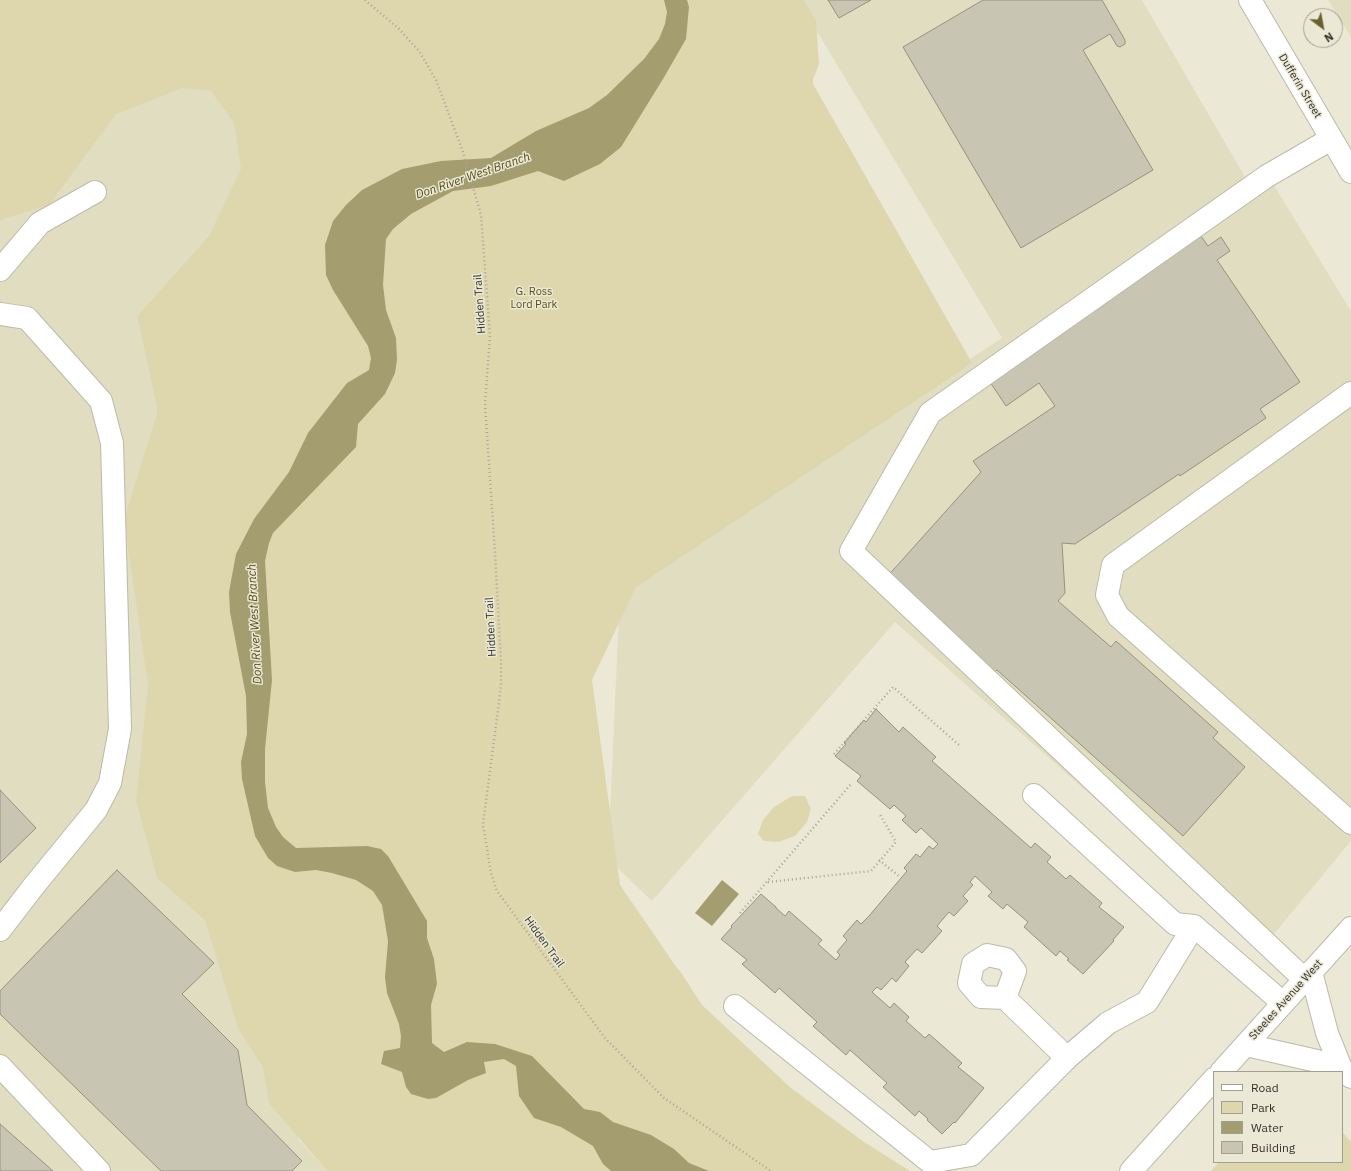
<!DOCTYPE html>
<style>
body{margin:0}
#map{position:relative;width:1351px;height:1171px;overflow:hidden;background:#ebe8d5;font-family:"IBM Plex Sans",sans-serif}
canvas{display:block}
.legend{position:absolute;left:1213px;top:1071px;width:130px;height:92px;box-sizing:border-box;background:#ebe8d5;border:1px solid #a19f91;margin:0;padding:5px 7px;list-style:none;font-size:12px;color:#33322b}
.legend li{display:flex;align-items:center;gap:8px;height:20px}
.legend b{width:20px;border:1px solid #a19f91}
.north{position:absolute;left:1303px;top:8px;width:40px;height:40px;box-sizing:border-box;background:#ebe8d5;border:1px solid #a19f91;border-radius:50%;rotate:148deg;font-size:11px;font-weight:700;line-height:16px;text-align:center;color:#33322b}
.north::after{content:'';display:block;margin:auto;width:14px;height:18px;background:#6a622e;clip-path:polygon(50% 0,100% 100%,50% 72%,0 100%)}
</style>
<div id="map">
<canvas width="1351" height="1171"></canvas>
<ul class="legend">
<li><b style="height:5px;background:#fff"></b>Road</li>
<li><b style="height:11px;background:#ded7ad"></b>Park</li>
<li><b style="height:11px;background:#a39d70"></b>Water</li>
<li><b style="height:11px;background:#c8c5b2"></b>Building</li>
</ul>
<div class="north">N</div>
</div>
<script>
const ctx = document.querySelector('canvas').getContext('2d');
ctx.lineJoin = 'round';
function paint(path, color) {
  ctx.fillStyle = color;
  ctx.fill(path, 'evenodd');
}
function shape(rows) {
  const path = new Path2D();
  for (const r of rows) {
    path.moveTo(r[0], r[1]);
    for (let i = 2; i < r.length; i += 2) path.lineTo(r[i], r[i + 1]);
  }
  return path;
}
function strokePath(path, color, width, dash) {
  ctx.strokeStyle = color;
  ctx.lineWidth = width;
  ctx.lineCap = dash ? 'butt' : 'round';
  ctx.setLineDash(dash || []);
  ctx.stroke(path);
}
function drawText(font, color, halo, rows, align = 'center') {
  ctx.font = font + ' "IBM Plex Sans",sans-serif';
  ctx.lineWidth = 3;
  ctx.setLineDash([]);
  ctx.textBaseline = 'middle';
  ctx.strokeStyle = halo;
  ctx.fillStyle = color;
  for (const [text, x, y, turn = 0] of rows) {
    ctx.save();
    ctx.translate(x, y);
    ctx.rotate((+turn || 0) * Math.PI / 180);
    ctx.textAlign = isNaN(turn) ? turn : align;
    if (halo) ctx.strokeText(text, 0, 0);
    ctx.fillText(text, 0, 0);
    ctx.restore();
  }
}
const built = shape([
 [798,0,1142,0,1245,177,1262,166,1351,311,1351,841,1263,947,895,622,652,901,608,859,620,590,1002,338],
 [1328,0,1351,0,1351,37],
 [185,71,244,103,267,169,137,316,157,408,142,517,148,691,136,800,220,934,299,1140,327,1171,0,1171,0,189,124,82]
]);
const green = shape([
 [0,0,804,0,816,21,819,64,813,79,813,84,972,363,636,587,592,680,620,885,677,968,680,971,702,1005,791,1088,864,1142,910,1171,327,1171,269,1103,263,1067,238,1028,205,920,157,878,136,800,148,685,124,520,156,417,157,408,137,316,210,234,241,169,234,123,211,91,183,88,116,114,49,205,0,220],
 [792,796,805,796,811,809,807,822,795,836,778,842,764,841,758,834,763,820,774,807],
 [1342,1132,1351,1142,1351,1171,1211,1171,1219,1162,1342,1162]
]);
const water = shape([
 [664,0,687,0,689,7,686,39,663,79,621,147,600,164,564,181,538,171,491,186,453,191,411,214,393,229,386,239,383,285,386,310,396,338,397,360,395,373,385,394,358,424,356,447,273,533,269,543,265,561,272,680,265,749,265,782,268,808,276,827,283,837,296,848,367,846,381,849,388,856,427,921,427,938,434,959,437,984,431,1005,432,1043,444,1052,467,1042,495,1044,532,1056,584,1109,600,1112,613,1122,651,1135,674,1149,689,1163,709,1171,611,1171,603,1164,593,1146,561,1127,534,1118,519,1096,516,1066,504,1059,484,1062,486,1073,468,1080,436,1098,428,1099,411,1094,406,1087,402,1072,381,1064,384,1051,400,1048,401,1036,399,1024,387,993,385,977,388,941,382,905,373,891,356,880,332,873,316,870,295,872,277,866,268,858,255,836,242,779,241,762,247,734,246,696,230,612,229,592,236,554,254,519,289,472,308,433,347,383,369,370,371,358,368,346,333,290,326,275,325,245,333,221,346,205,362,190,402,169,441,161,491,158,536,131,589,108,607,95,644,59,659,39,665,24,667,12],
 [722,880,739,894,712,926,695,913]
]);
const building = shape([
 [828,0,871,0,839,18,828,0],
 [983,0,1102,0,1125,40,1125,44,1120,47,1117,46,1110,34,1083,50,1153,170,1021,248,903,47,983,0],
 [1198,232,1208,246,1221,237,1230,251,1217,260,1300,382,1260,409,1266,418,1180,476,1179,474,1075,544,1062,543,1065,593,1058,601,1111,647,1116,641,1218,732,1213,738,1245,767,1183,836,997,670,993,674,886,578,981,472,973,461,1055,406,1039,383,1006,406,986,376,1198,232],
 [876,709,899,732,903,727,936,757,932,761,1031,848,1035,843,1051,857,1047,862,1066,879,1070,875,1102,903,1099,907,1124,927,1113,940,1114,941,1083,974,1067,960,1069,959,1060,951,1056,956,1024,927,1028,922,1007,904,1003,909,988,896,992,892,975,876,970,882,973,885,963,896,968,901,954,916,949,912,937,926,942,931,922,953,917,949,905,962,909,966,896,982,892,978,881,990,877,987,872,992,890,1008,894,1003,909,1017,906,1021,925,1038,929,1034,962,1063,958,1067,984,1088,955,1123,954,1122,942,1134,927,1120,928,1119,919,1111,915,1116,883,1087,887,1083,850,1050,846,1055,813,1026,817,1022,779,988,775,993,742,964,747,960,721,939,732,927,731,926,761,894,776,907,776,908,785,916,789,911,822,940,818,944,836,960,840,955,837,952,847,940,843,936,857,920,861,924,869,916,907,871,904,868,916,854,920,857,929,846,933,849,938,844,921,828,916,833,902,820,906,816,894,805,890,809,857,781,861,776,835,756,846,744,844,743,864,720,866,722,876,709],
 [0,790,36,828,0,863,0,790],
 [117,870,214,963,182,994,238,1050,247,1105,302,1161,292,1171,161,1171,0,1014,0,991,117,870],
 [0,1124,53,1171,0,1171,0,1124]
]);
const path = shape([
 [365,0,399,29,419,51,436,80,463,152,481,215,490,336,485,404,495,553,501,661,501,685,498,710,483,824,491,873,497,891,605,1038,664,1098,771,1171],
 [834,754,893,687,959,745],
 [879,860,900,877],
 [768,882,871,871,896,842,879,813],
 [740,913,851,784]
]);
const minor = shape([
 [0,270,40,223,95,192],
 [0,314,27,318,101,401,112,443,120,729,110,783,96,810,33,887,0,930],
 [1351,393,1113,565,1107,595,1118,616,1351,823],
 [1034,795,1175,924,1194,926],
 [1311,972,1327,1033,1341,1068,1351,1077],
 [1304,979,851,551,930,413,1267,176,1331,139],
 [1005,998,1015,971,1006,959,987,955,973,964,969,983,981,997,1005,998,1067,1058],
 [735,1006,930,1162,971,1155,1067,1058,1108,1023,1147,1002,1194,926,1283,1003],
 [1246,1045,1317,1061,1341,1068],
 [0,1066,99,1171]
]);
const major = shape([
 [1250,0,1351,172],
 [1221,1072,1351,928],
 [1131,1171,1214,1079]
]);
const streetNames = [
 ["Dufferin Street",1300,86,59],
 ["Hidden Trail",480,304,-94],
 ["Hidden Trail",491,627,-93],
 ["Hidden Trail",544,942,54],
 ["Steeles Avenue West",1286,1000,-48]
];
const parkNames = [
 ["G. Ross",534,292],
 ["Lord Park",534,305]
];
const waterNames = [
 ["Don River West Branch",473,176,-19],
 ["Don River West Branch",255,624,-93]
];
paint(built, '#e0ddc1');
paint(green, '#ded7ad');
paint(water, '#a39d70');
paint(building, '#c8c5b2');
strokePath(building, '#959280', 1);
strokePath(minor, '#bdbaa7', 24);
strokePath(major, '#bdbaa7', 24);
strokePath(path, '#a8a697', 2.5, [1, 3]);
strokePath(minor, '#fff', 22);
strokePath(major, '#fff', 22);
drawText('11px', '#33322b', '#ebe8d5', streetNames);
drawText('11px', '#5a511b', '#ebe8d5', parkNames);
drawText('italic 12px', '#534b14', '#ebe8d5', waterNames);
</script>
